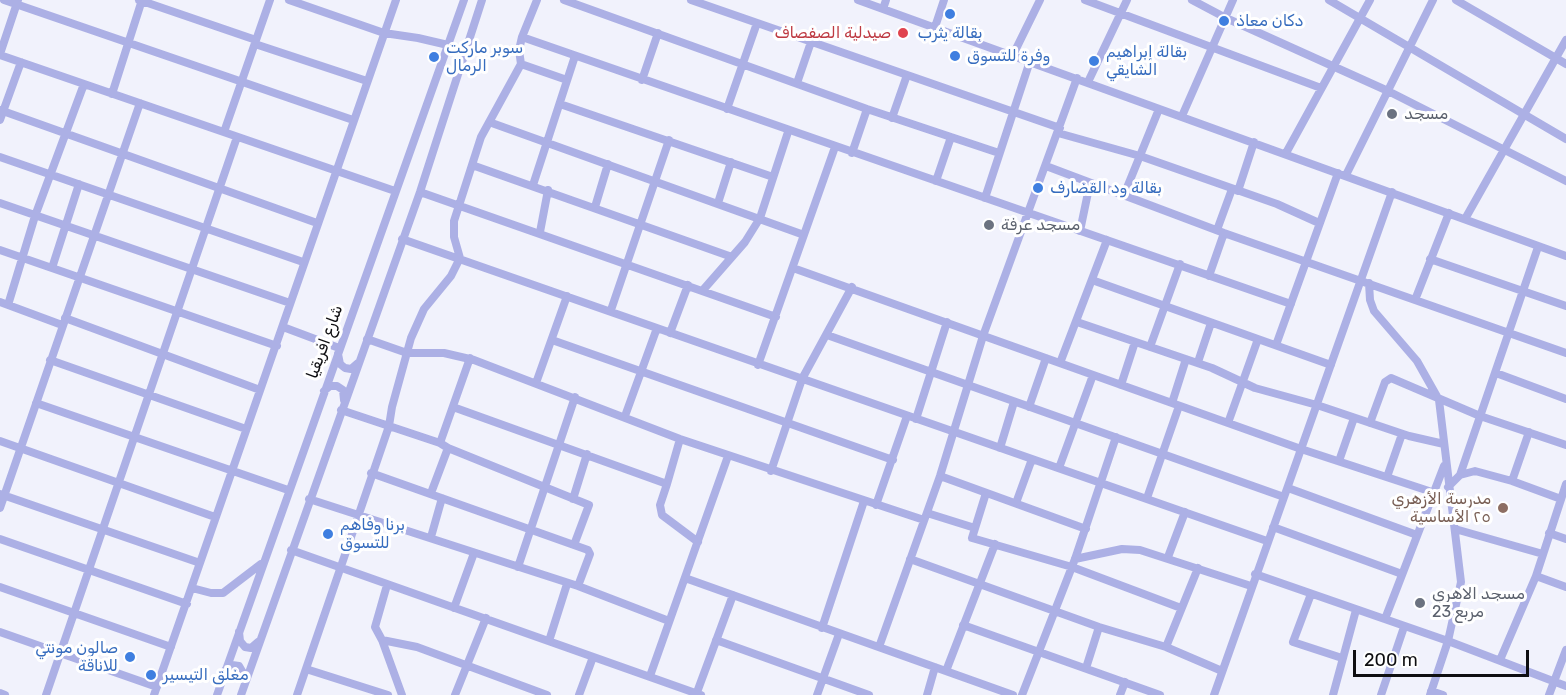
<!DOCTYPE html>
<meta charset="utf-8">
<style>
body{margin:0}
#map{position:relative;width:1566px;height:695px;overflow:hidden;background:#f1f2fc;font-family:Rubik,sans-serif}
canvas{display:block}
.scale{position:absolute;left:1353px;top:650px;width:176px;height:27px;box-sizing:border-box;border:3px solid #0e0e11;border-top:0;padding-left:8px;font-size:18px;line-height:21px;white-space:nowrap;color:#0e0e11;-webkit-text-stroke:4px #fff;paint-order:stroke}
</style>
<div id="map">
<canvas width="1566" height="695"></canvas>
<div class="scale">200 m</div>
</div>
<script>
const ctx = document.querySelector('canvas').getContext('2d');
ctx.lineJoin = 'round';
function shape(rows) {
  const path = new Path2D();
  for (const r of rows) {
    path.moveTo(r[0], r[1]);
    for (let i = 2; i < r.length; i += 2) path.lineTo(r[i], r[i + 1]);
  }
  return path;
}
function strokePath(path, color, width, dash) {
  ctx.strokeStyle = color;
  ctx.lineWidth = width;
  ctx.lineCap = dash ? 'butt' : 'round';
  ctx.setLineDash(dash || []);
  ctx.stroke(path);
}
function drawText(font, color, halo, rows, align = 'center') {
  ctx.font = font + ' Rubik,"Noto Sans Arabic",sans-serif';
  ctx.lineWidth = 6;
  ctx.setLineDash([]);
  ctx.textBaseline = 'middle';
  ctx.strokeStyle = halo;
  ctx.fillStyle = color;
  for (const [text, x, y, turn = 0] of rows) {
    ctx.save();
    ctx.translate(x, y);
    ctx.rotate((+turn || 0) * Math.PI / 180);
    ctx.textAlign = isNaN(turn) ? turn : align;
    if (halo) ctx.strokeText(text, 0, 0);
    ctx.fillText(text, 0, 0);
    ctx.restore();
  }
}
const minor = shape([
 [4,0,353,120],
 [139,0,256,40],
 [289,0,384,33,418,38,448,45],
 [564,0,867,109,999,153],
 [691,0,1060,128],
 [858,0,1566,256],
 [1085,0,1321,88],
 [1192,0,1226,18,1388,91,1566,181],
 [1329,0,1566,139],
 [1456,0,1566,64],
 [883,9,886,0],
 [935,27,944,0],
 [522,37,1291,304],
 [255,44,367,81],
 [0,54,18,0],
 [0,55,395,191],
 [1013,55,1040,0],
 [521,64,567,80],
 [642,80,658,33],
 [1088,82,1127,0],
 [797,83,811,42],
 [112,94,142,0],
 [560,104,773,177],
 [727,109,757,23],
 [0,110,317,223],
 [1182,116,1233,0],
 [892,118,907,75],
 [0,120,21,62],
 [489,122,804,235],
 [224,132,270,0],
 [1058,133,1140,156,1277,204,1319,223],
 [852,153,867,109],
 [1286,153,1370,0],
 [0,157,303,262],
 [472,165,732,257],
 [1046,166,1224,233,1566,353],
 [1346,175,1433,0],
 [936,181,951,137],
 [533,185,575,56],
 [1238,191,1254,142],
 [420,192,776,317],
 [1124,195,1159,109],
 [985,198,1030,61],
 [0,203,290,303],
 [718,203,731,162],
 [595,207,608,164],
 [1465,219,1566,40],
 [1217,230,1232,189],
 [1080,231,1090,183],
 [540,232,548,190],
 [402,239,1267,541],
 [0,250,277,346],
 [1430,259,1566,306],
 [52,268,79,184],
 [793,268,1301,449,1432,492],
 [1209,276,1224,233],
 [1092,280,1331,365],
 [1369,283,1370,300,1374,311,1417,361,1439,400,1461,582,1448,641,1430,695],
 [703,290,745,242,760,218,788,132],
 [1415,300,1449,213],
 [0,302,62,325],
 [8,305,35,216,84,84],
 [611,310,669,140],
 [65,318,260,390],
 [1077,322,1212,368,1255,388,1317,405,1409,436,1444,444],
 [283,327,339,348],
 [670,333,688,285],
 [827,335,1284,497],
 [367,339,407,353,444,353,474,360,680,439,924,520],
 [552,340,893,460],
 [1276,345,1338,173],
 [1150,347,1180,264],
 [338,354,340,364,345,368,351,369,358,363],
 [50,360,246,429],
 [1198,362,1211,323],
 [1060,363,1107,240],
 [758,365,835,147],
 [1496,373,1566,399],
 [536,383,567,296],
 [1121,385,1135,342],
 [324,391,330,386,337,386,343,390,344,400],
 [36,403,288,490],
 [1172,403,1186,359],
 [453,407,667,484,660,505,662,515,698,542],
 [1029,407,1046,358],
 [341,410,440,443],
 [625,416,657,328],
 [916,419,947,322],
 [1228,423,1258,339],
 [1370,423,1385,382,1391,378,1480,416,1566,445],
 [0,441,215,517],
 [448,448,589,505,574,545],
 [1000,448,1014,402],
 [1339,461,1354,418],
 [1059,468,1093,375],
 [771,471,802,379,852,287],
 [371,473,588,550,590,554,578,586],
 [1460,475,1538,247],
 [940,476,1086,529],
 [1387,477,1402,434],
 [1512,481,1529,432],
 [667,484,680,439],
 [1448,487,1460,475,1475,471,1512,481,1561,499],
 [1288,488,1417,535],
 [431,493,448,448,440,443,470,358],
 [986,493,972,538,1072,567,1181,608],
 [0,494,200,563],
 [1147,498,1179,406],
 [309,499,578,586,669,621],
 [573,499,587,454],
 [1016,503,1032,459],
 [876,505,907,416],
 [0,508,140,103],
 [927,513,975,528],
 [1273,527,1402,574],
 [1455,529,1543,554],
 [1549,533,1566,539],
 [431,537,442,498],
 [0,539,187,604],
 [291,550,701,695],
 [1168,557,1185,512],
 [910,559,1099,627,1166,647,1222,671],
 [1075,559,1122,549,1140,550,1251,586],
 [518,567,575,397],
 [1255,574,1448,641,1566,686],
 [1536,576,1566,587],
 [685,578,1013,695],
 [387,585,375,627,382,640,417,647,547,695],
 [0,587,171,647],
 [192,588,211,593,223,593,261,564],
 [1311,594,1293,642,1342,658],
 [454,608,474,553],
 [1385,619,1444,466],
 [963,625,1160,695],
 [822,628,864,501],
 [0,632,157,687],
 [239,632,240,641,245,647,251,648,258,642],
 [382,640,402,695],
 [716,640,869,695],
 [549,641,567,584],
 [879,647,940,476,983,336,1077,78],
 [1166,647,1198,568],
 [1500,660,1536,576,1566,484],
 [1086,668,1099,627],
 [226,669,232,665,239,666,246,678],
 [306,669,388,695],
 [946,671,995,544],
 [650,676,728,456],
 [1431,691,1443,695],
 [0,693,5,695],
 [46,695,237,137],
 [154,695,396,0],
 [217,695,464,0],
 [241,695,420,192,482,0],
 [297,695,389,426,392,407,411,338,424,309,451,276,460,258,454,237,454,221,481,137,521,64,519,50,522,37,537,0],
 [455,695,486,618],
 [579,695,593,657],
 [696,695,733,595],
 [817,695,839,634],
 [927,695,935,667],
 [1022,695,1075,559,1116,437],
 [1120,695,1125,682],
 [1214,695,1392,192],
 [1333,695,1356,610],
 [1381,695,1404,627],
 [1549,695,1566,650]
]);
const markers = [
 [950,14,6,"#3f7fe0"],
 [1224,21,6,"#3f7fe0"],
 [903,33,6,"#e0444e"],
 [955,56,6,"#3f7fe0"],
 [434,57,6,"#3f7fe0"],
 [1094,61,6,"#3f7fe0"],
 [1392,114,6,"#6b7280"],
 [1038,188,6,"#3f7fe0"],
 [989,225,6,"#6b7280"],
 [1503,508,6,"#8d6e63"],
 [328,534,6,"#3f7fe0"],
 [1420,603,6,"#6b7280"],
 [130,657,6,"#3f7fe0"],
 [151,675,6,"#3f7fe0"]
];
const shopNames = [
 ["دكان معاذ",1236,21],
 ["بقالة يثرب",950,33,"center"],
 ["سوبر ماركت",446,48],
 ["الرمال",446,66],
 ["بقالة إبراهيم",1106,52],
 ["الشايقي",1106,70],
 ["وفرة للتسوق",967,56],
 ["بقالة ود القضارف",1050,188],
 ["برنا وفاهم",340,525],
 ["للتسوق",340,543],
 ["صالون مونتي",118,648,"right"],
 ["للاناقة",118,666,"right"],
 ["مغلق التيسير",163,675]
];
const healthNames = [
 ["صيدلية الصفصاف",891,33]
];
const worshipNames = [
 ["مسجد",1404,114],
 ["مسجد عرفة",1001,225],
 ["مسجد الاهري",1432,594],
 ["مربع 23",1432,612]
];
const streetNames = [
 ["شارع افريقيا",325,342,-70]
];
const educationNames = [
 ["مدرسة الأزهري",1491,499],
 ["٢٥ الأساسية",1491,517]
];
strokePath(minor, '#acb0e5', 8);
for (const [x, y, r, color] of markers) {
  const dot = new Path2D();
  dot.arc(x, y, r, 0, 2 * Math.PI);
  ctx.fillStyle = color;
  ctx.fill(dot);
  strokePath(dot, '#fff', 2);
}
drawText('16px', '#366cbe', '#fff', shopNames, 'left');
drawText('16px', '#be3a42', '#fff', healthNames, 'right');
drawText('16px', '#5b616d', '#fff', worshipNames, 'left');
drawText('16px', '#0e0e11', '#fff', streetNames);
drawText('16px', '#785e54', '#fff', educationNames, 'right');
</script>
